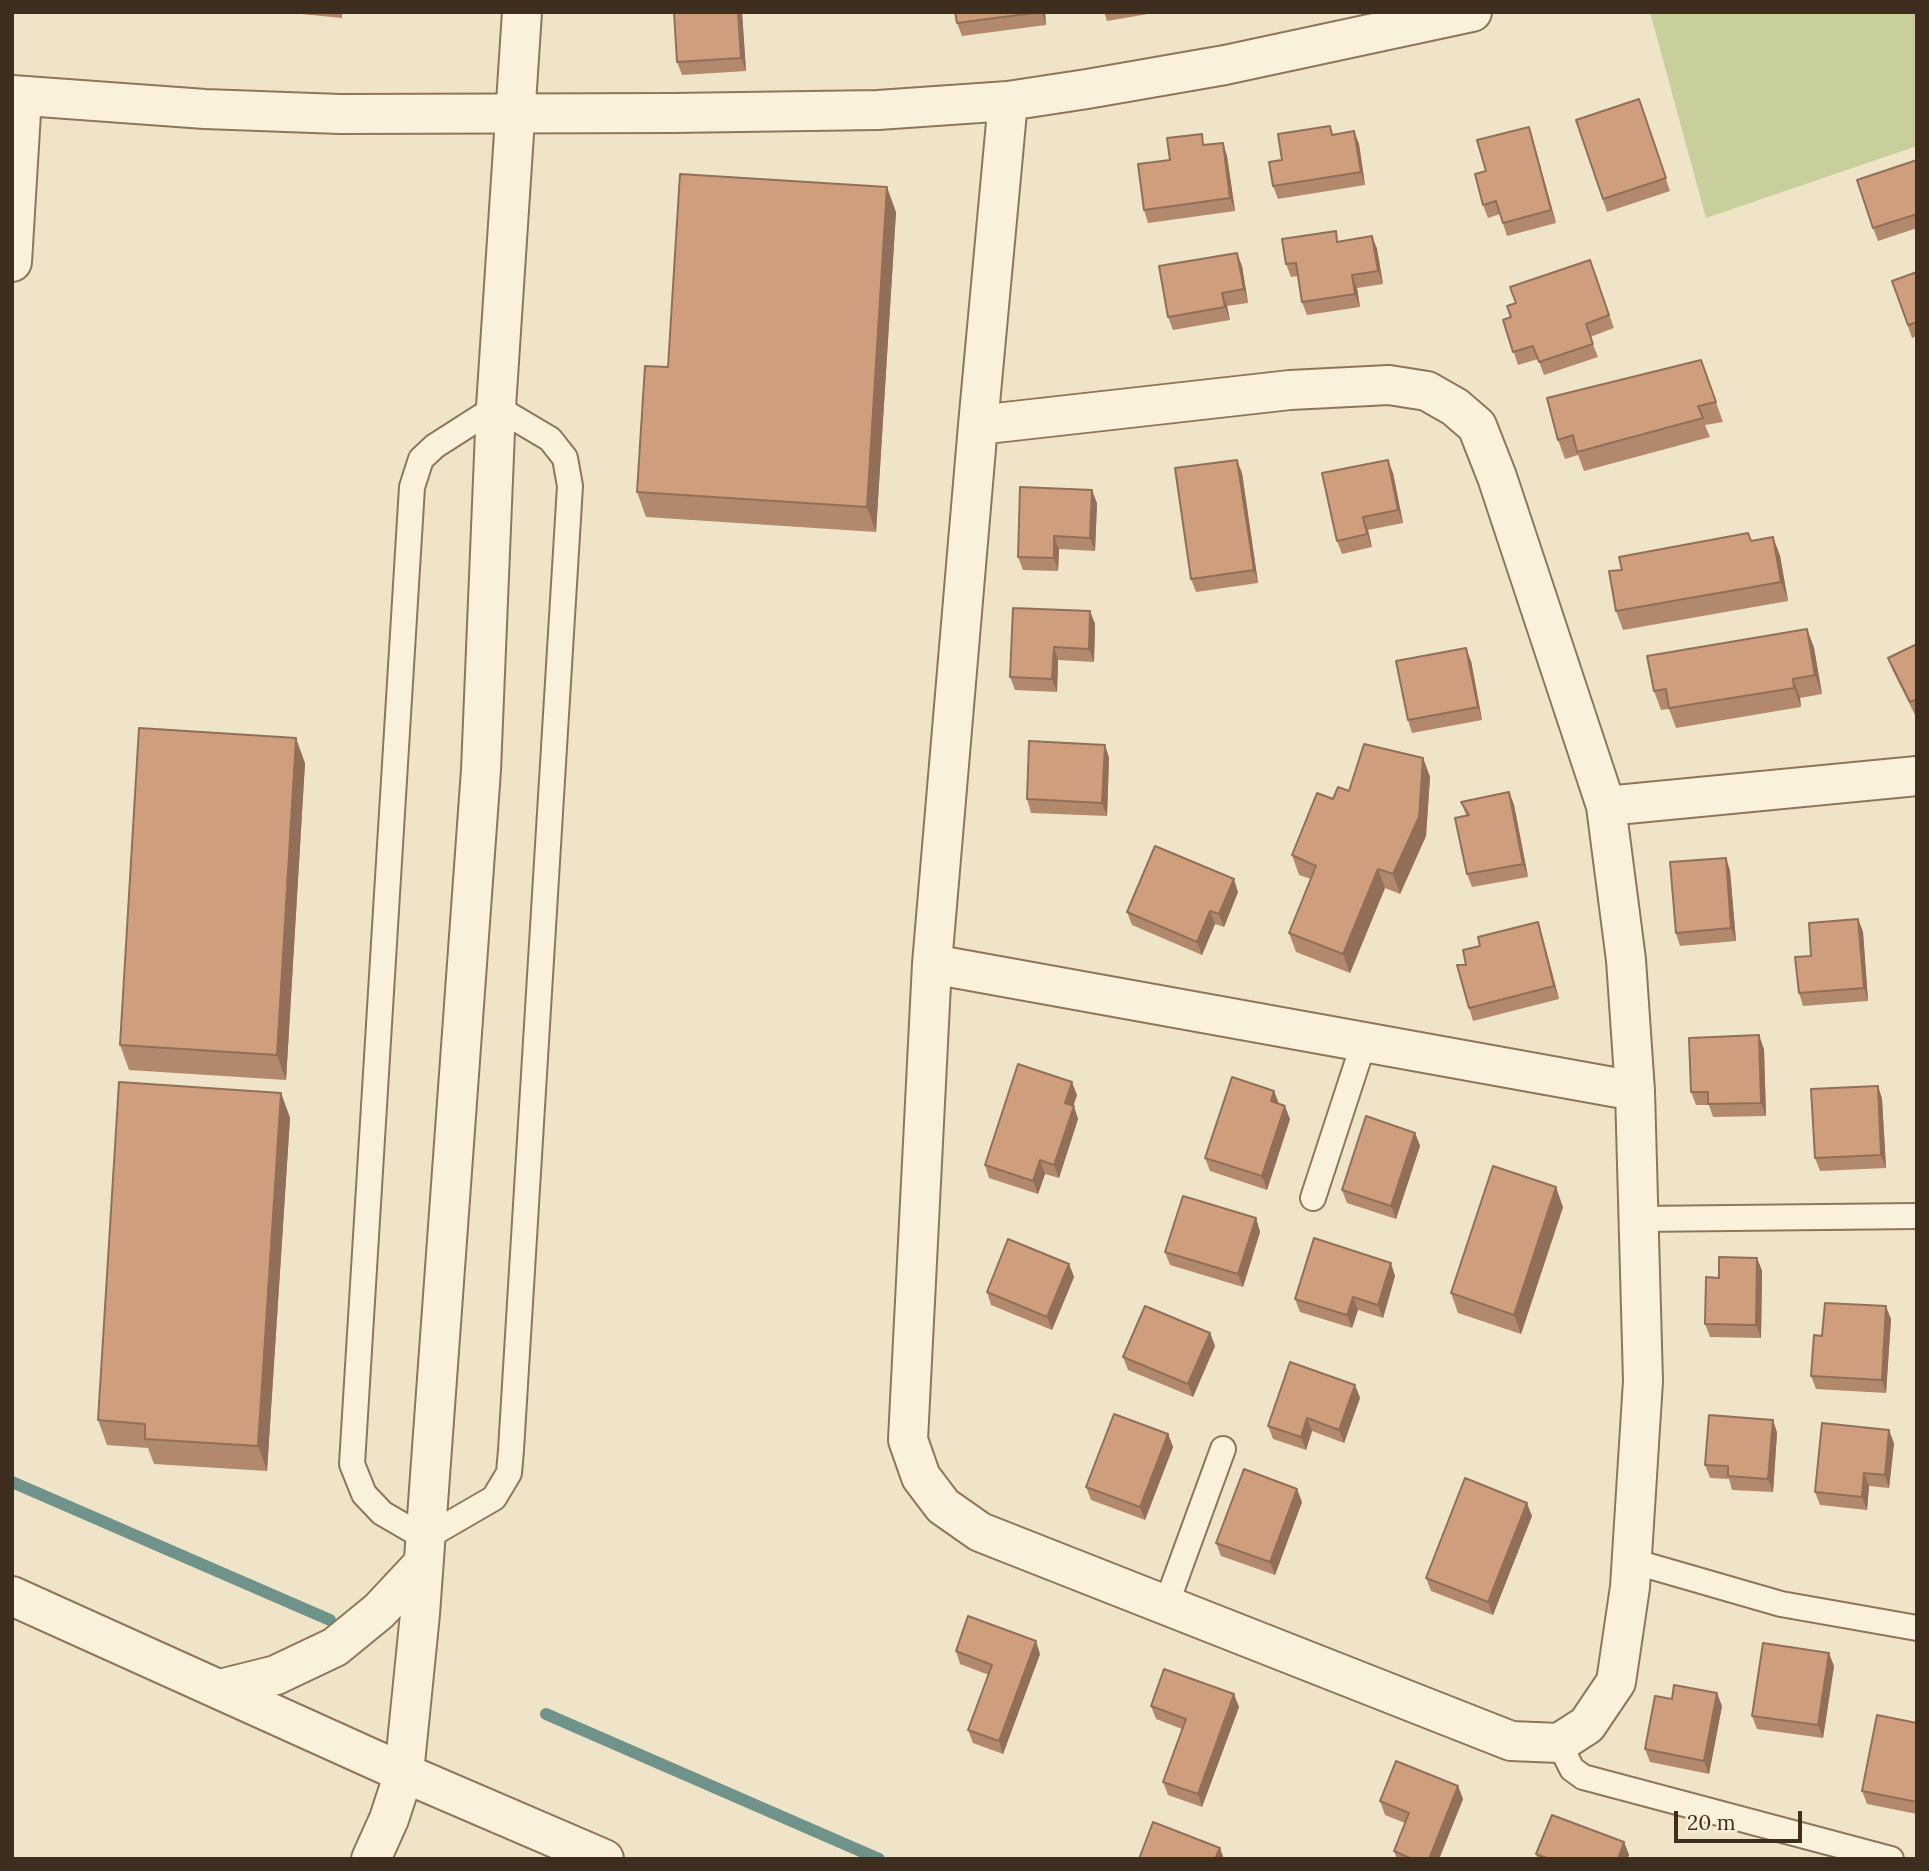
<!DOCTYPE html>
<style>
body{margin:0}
#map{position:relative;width:1929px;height:1871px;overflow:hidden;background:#f0e4c8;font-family:Lora,serif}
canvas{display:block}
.frame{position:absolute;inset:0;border:14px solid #3d2e20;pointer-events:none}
.scale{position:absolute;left:1674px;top:1811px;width:128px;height:32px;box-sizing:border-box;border:4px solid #3d2e20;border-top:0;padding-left:9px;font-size:21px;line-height:24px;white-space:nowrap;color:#3d2e20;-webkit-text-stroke:5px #f7eed8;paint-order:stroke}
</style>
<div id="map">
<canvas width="1929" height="1871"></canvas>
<div class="frame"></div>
<div class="scale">20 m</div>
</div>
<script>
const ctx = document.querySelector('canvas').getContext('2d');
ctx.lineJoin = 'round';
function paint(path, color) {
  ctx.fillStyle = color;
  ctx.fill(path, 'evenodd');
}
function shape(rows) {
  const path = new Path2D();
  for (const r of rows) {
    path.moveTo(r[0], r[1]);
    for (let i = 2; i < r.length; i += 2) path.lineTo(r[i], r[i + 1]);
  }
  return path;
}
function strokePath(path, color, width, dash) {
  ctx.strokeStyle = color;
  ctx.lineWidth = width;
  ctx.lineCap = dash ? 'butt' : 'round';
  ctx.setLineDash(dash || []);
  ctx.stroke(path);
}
const green = shape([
 [1650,12,1917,12,1917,146,1706,218]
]);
const stream = shape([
 [12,1482,330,1620],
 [546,1714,879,1859]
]);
const service = shape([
 [496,407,550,439,565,458,570,486,511,1450,509,1473,494,1498,425,1538,382,1513,364,1494,352,1464,412,487,421,459,435,446,496,407],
 [1313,1198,1364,1042],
 [1639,1219,1917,1216],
 [1632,1561,1781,1604,1917,1628],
 [1166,1605,1223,1449],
 [1559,1743,1572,1769,1583,1777,1891,1859]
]);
const minor = shape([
 [12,95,205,109,340,114,673,113,878,110,1008,101,1087,89,1225,65,1472,12],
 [12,262,22,96],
 [978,425,1290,390,1389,385,1427,391,1455,407,1477,426,1497,477,1606,806,1626,960,1635,1091,1643,1381,1630,1587,1616,1682,1587,1725,1559,1743,1511,1741,980,1532,943,1506,921,1477,908,1440,932,964,978,425,1008,101],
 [1606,806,1917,776],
 [932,964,1635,1091]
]);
const tertiary = shape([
 [12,1596,404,1773,604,1859],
 [220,1689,276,1675,335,1647,379,1611,423,1564],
 [371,1859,389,1819,404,1773,420,1614,481,770,496,407,522,12]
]);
const wall = shape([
 [281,12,342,12,342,18],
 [742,12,746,71,682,75,677,62],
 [955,12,1045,12,1046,25,962,36,957,23],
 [1104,12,1160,12,1107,21],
 [1639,99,1670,191,1607,212,1576,120],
 [1529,127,1533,140,1556,223,1507,236,1500,214,1488,218,1483,205],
 [1354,131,1359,144,1365,185,1278,199,1273,186,1282,160,1333,135],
 [1223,143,1227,156,1235,211,1148,223,1144,210,1170,160,1206,145],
 [1917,160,1917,228,1878,241,1873,228],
 [896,212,876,532,646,517,637,492,668,367],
 [1372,236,1377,249,1383,284,1357,288,1360,307,1307,315,1302,302,1298,276,1291,277,1286,264,1340,241],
 [1590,260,1614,328,1590,337,1598,357,1544,375,1538,359,1518,365,1503,320,1511,317,1516,303],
 [1242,266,1248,303,1227,306,1230,320,1173,330,1168,317],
 [1917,272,1917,336,1912,338,1892,281],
 [1701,360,1723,422,1705,425,1710,437,1584,471,1578,455,1565,459,1558,440],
 [1242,473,1258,583,1196,592,1191,579],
 [1393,473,1403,523,1368,530,1372,547,1342,554,1337,541],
 [1097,503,1095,551,1059,549,1058,571,1023,570,1018,557],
 [1773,537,1780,556,1788,601,1623,630,1616,611,1622,570],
 [1090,611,1095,624,1094,662,1058,660,1057,692,1015,690,1010,677],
 [1807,629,1814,648,1822,694,1800,698,1801,707,1676,728,1669,709,1661,710,1654,691],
 [1917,644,1917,714,1915,715,1893,671,1888,658],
 [1471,661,1482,720,1412,733,1408,720],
 [1105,745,1109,758,1107,816,1031,813,1027,799],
 [1423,758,1430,777,1426,836,1400,894,1385,888,1350,973,1296,952,1289,933,1311,879,1299,875,1292,855,1333,799],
 [305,763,286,1080,129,1070,120,1045],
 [1509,792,1514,805,1528,877,1472,887,1467,874,1466,815,1461,802],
 [1726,858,1730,871,1736,941,1680,946,1676,933],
 [1238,892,1224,927,1215,924,1202,955,1132,925,1127,912],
 [1858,919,1863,932,1868,1001,1803,1006,1799,993,1811,956],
 [1542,935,1559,999,1473,1021,1469,1008,1466,965],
 [1764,1049,1766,1116,1713,1117,1709,1105,1696,1105,1691,1092],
 [1878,1086,1882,1099,1886,1168,1820,1171,1815,1158],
 [1274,1091,1279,1104,1290,1119,1267,1190,1210,1171,1205,1158],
 [281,1093,290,1118,267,1471,154,1464,148,1448,107,1445,98,1420],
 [1077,1095,1073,1106,1078,1119,1059,1178,1045,1174,1038,1194,989,1178,985,1165],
 [1415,1133,1420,1146,1396,1219,1347,1203,1342,1190],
 [1563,1207,1521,1334,1458,1313,1451,1293],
 [1256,1218,1260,1232,1243,1287,1170,1265,1165,1252],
 [1757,1258,1762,1271,1761,1338,1710,1337,1705,1324,1719,1278],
 [1069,1264,1074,1277,1052,1330,991,1305,987,1292],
 [1395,1276,1383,1318,1358,1310,1352,1328,1300,1312,1295,1299],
 [1891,1319,1886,1393,1816,1389,1811,1376,1822,1336],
 [1210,1333,1215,1346,1193,1397,1128,1370,1123,1357],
 [1355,1385,1360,1398,1344,1443,1312,1431,1306,1450,1273,1439,1268,1426],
 [1773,1420,1777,1433,1773,1492,1732,1490,1729,1479,1710,1478,1705,1465],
 [1168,1434,1173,1447,1145,1520,1091,1500,1086,1487],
 [1894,1443,1889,1488,1869,1486,1867,1510,1820,1505,1815,1492],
 [1302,1502,1275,1575,1221,1556,1216,1543],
 [1532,1516,1493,1615,1431,1591,1426,1578],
 [956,1651,1040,1654,1003,1754,973,1743,968,1730,989,1675,960,1664],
 [1834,1666,1823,1738,1757,1729,1752,1716],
 [1151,1706,1239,1707,1202,1807,1168,1795,1163,1782,1182,1729,1156,1719],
 [1722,1706,1709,1774,1650,1762,1645,1749],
 [1917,1723,1917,1814,1867,1804,1862,1791],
 [1458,1786,1463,1799,1439,1859,1397,1859,1394,1851,1405,1823,1385,1815,1380,1801],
 [1624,1842,1629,1855,1627,1859,1538,1859,1536,1854]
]);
const shadedWall = shape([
 [738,12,742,12,746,71,741,58],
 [1042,12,1045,12,1046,25],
 [1529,127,1533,140,1556,223,1551,210],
 [1354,131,1359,144,1365,185,1361,172],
 [1223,143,1227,156,1235,211,1230,198],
 [887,187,896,212,876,532,867,507],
 [1372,236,1377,249,1383,284,1378,271],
 [1237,253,1242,266,1248,303,1244,289],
 [1352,275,1357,288,1360,307,1355,294],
 [1222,293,1227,306,1230,320,1225,307],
 [1237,460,1242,473,1258,583,1254,570],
 [1388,460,1393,473,1403,523,1398,510],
 [1092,490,1097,503,1095,551,1090,538],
 [1363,517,1368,530,1372,547,1367,534],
 [1054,536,1059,549,1058,571,1054,558],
 [1773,537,1780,556,1788,601,1781,582],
 [1090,611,1095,624,1094,662,1089,649],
 [1807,629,1814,648,1822,694,1815,675],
 [1054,647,1058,660,1057,692,1052,679],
 [1466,648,1471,661,1482,720,1478,707],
 [1793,679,1800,698,1801,707,1794,688],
 [296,738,305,763,286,1080,277,1055],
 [1105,745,1109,758,1107,816,1102,803],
 [1423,758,1430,777,1426,836,1400,894,1393,874],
 [1509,792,1514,805,1528,877,1523,864],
 [1726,858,1730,871,1736,941,1731,928],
 [1378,869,1385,888,1350,973,1343,954],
 [1234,879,1238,892,1224,927,1219,914],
 [1210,911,1215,924,1202,955,1197,942],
 [1858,919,1863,932,1868,1001,1864,988],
 [1538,922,1542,935,1559,999,1554,986],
 [1759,1035,1764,1049,1766,1116,1761,1103],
 [1072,1082,1077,1095,1070,1116,1065,1103],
 [1878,1086,1882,1099,1886,1168,1881,1155],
 [1274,1091,1279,1104,1271,1101],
 [281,1093,290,1118,267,1471,258,1446],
 [1074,1106,1078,1119,1059,1178,1054,1165],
 [1285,1106,1290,1119,1267,1190,1262,1176],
 [1415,1133,1420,1146,1396,1219,1391,1206],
 [1040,1160,1045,1174,1038,1194,1033,1181],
 [1556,1187,1563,1207,1521,1334,1514,1315],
 [1256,1218,1260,1232,1243,1287,1238,1274],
 [1757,1258,1762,1271,1761,1338,1756,1325],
 [1391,1263,1395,1276,1383,1318,1378,1305],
 [1069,1264,1074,1277,1052,1330,1047,1317],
 [1353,1297,1358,1310,1352,1328,1347,1315],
 [1886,1306,1891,1319,1886,1393,1882,1380],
 [1210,1333,1215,1346,1193,1397,1188,1384],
 [1355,1385,1360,1398,1344,1443,1339,1430],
 [1307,1418,1312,1431,1306,1450,1301,1437],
 [1773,1420,1777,1433,1773,1492,1768,1479],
 [1889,1430,1894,1443,1889,1488,1885,1475],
 [1168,1434,1173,1447,1145,1520,1140,1507],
 [1864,1473,1869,1486,1867,1510,1862,1497],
 [1297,1489,1302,1502,1275,1575,1270,1562],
 [1527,1503,1532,1516,1493,1615,1488,1602],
 [1036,1641,1040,1654,1003,1754,999,1741],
 [1829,1653,1834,1666,1823,1738,1818,1725],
 [1717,1693,1722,1706,1709,1774,1704,1761],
 [1234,1694,1239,1707,1202,1807,1198,1794],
 [1458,1786,1463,1799,1439,1859,1429,1859],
 [1624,1842,1629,1855,1627,1859,1618,1859],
 [1220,1848,1224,1859,1215,1859]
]);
const building = shape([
 [674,12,738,12,741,58,677,62,674,12],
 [955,12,1041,12,957,23,955,12],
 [1639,99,1666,178,1603,199,1576,120,1639,99],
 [1330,126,1332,135,1354,131,1361,172,1273,186,1269,162,1282,160,1278,134,1330,126],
 [1529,127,1551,210,1503,223,1496,201,1483,205,1475,174,1486,171,1477,140,1529,127],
 [1202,134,1203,145,1223,143,1230,198,1144,210,1138,164,1170,160,1167,138,1202,134],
 [1917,160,1917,214,1873,228,1857,180,1917,160],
 [680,174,887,187,867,507,637,492,645,366,668,367,680,174],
 [1336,231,1337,242,1372,236,1378,271,1352,275,1355,294,1302,302,1296,263,1286,264,1282,239,1336,231],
 [1237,253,1244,289,1222,293,1225,307,1168,317,1159,266,1237,253],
 [1590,260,1609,315,1586,324,1593,344,1539,362,1533,346,1513,352,1503,320,1511,317,1507,306,1516,303,1510,287,1590,260],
 [1917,272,1917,322,1908,325,1892,281,1917,272],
 [1701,360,1716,402,1698,406,1703,418,1577,452,1573,435,1558,440,1547,398,1701,360],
 [1237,460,1254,570,1191,579,1175,468,1237,460],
 [1388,460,1398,510,1363,517,1367,534,1337,541,1322,473,1388,460],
 [1020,487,1092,490,1090,538,1054,536,1054,558,1018,557,1020,487],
 [1748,533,1751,541,1773,537,1781,582,1616,611,1609,571,1622,570,1619,557,1748,533],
 [1013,608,1090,611,1089,649,1054,647,1052,679,1010,677,1013,608],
 [1807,629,1815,675,1793,679,1794,688,1669,708,1666,689,1654,691,1647,656,1807,629],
 [1917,644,1917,699,1910,702,1888,658,1917,644],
 [1466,648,1478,707,1408,720,1396,661,1466,648],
 [139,728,296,738,277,1055,120,1045,139,728],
 [1029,741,1105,745,1102,803,1027,799,1029,741],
 [1364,744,1423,758,1419,817,1393,874,1378,869,1343,954,1289,933,1316,866,1292,855,1317,793,1333,799,1338,787,1349,791,1364,744],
 [1509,792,1523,864,1467,874,1455,818,1469,815,1461,802,1509,792],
 [1155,846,1234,879,1219,914,1210,911,1197,942,1127,912,1155,846],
 [1726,858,1731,928,1676,933,1670,862,1726,858],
 [1858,919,1864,988,1799,993,1795,957,1811,956,1809,923,1858,919],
 [1538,922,1554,986,1469,1008,1457,965,1466,965,1463,950,1480,946,1478,937,1538,922],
 [1759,1035,1761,1103,1708,1104,1708,1092,1691,1092,1689,1038,1759,1035],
 [1018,1064,1072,1082,1065,1103,1074,1106,1054,1165,1040,1160,1033,1181,985,1165,1018,1064],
 [1232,1077,1274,1091,1271,1101,1285,1106,1262,1176,1205,1158,1232,1077],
 [119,1082,281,1093,258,1446,145,1439,145,1424,98,1420,119,1082],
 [1878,1086,1881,1155,1815,1158,1811,1089,1878,1086],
 [1366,1116,1415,1133,1391,1206,1342,1190,1366,1116],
 [1493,1166,1556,1187,1514,1315,1451,1293,1493,1166],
 [1183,1196,1256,1218,1238,1274,1165,1252,1183,1196],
 [1314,1238,1391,1263,1378,1305,1353,1297,1347,1315,1295,1299,1314,1238],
 [1008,1239,1069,1264,1047,1317,987,1292,1008,1239],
 [1719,1257,1757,1258,1756,1325,1705,1324,1706,1277,1719,1278,1719,1257],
 [1825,1303,1886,1306,1882,1380,1811,1376,1814,1335,1822,1336,1825,1303],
 [1145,1306,1210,1333,1188,1384,1123,1357,1145,1306],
 [1290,1362,1355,1385,1339,1430,1307,1418,1301,1437,1268,1426,1290,1362],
 [1114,1414,1168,1434,1140,1507,1086,1487,1114,1414],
 [1709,1415,1773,1420,1768,1479,1728,1476,1728,1466,1705,1465,1709,1415],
 [1822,1423,1889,1430,1885,1475,1864,1473,1862,1497,1815,1492,1822,1423],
 [1244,1469,1297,1489,1270,1562,1216,1543,1244,1469],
 [1465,1478,1527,1503,1488,1602,1426,1578,1465,1478],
 [968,1616,1036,1641,999,1741,968,1730,992,1665,956,1651,968,1616],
 [1763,1643,1829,1653,1818,1725,1752,1716,1763,1643],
 [1164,1669,1234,1694,1198,1794,1163,1782,1186,1719,1151,1706,1164,1669],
 [1674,1685,1717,1693,1704,1761,1645,1749,1655,1696,1672,1699,1674,1685],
 [1877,1715,1917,1723,1917,1802,1862,1791,1877,1715],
 [1396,1761,1458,1786,1429,1859,1412,1859,1394,1851,1409,1813,1380,1801,1396,1761],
 [1552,1815,1624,1842,1618,1859,1549,1859,1536,1854,1552,1815],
 [1153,1822,1220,1848,1215,1859,1139,1859,1153,1822]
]);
paint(green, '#c9cf9b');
strokePath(stream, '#6f938a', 12);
strokePath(service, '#8d765c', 28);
strokePath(minor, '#8d765c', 42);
strokePath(tertiary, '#8d765c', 42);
strokePath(service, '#faf1dc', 24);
strokePath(minor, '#faf1dc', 38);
strokePath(tertiary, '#faf1dc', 38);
paint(wall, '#b2896c');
paint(shadedWall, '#916f58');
paint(building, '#cf9f7d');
strokePath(building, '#916f58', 2);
</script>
